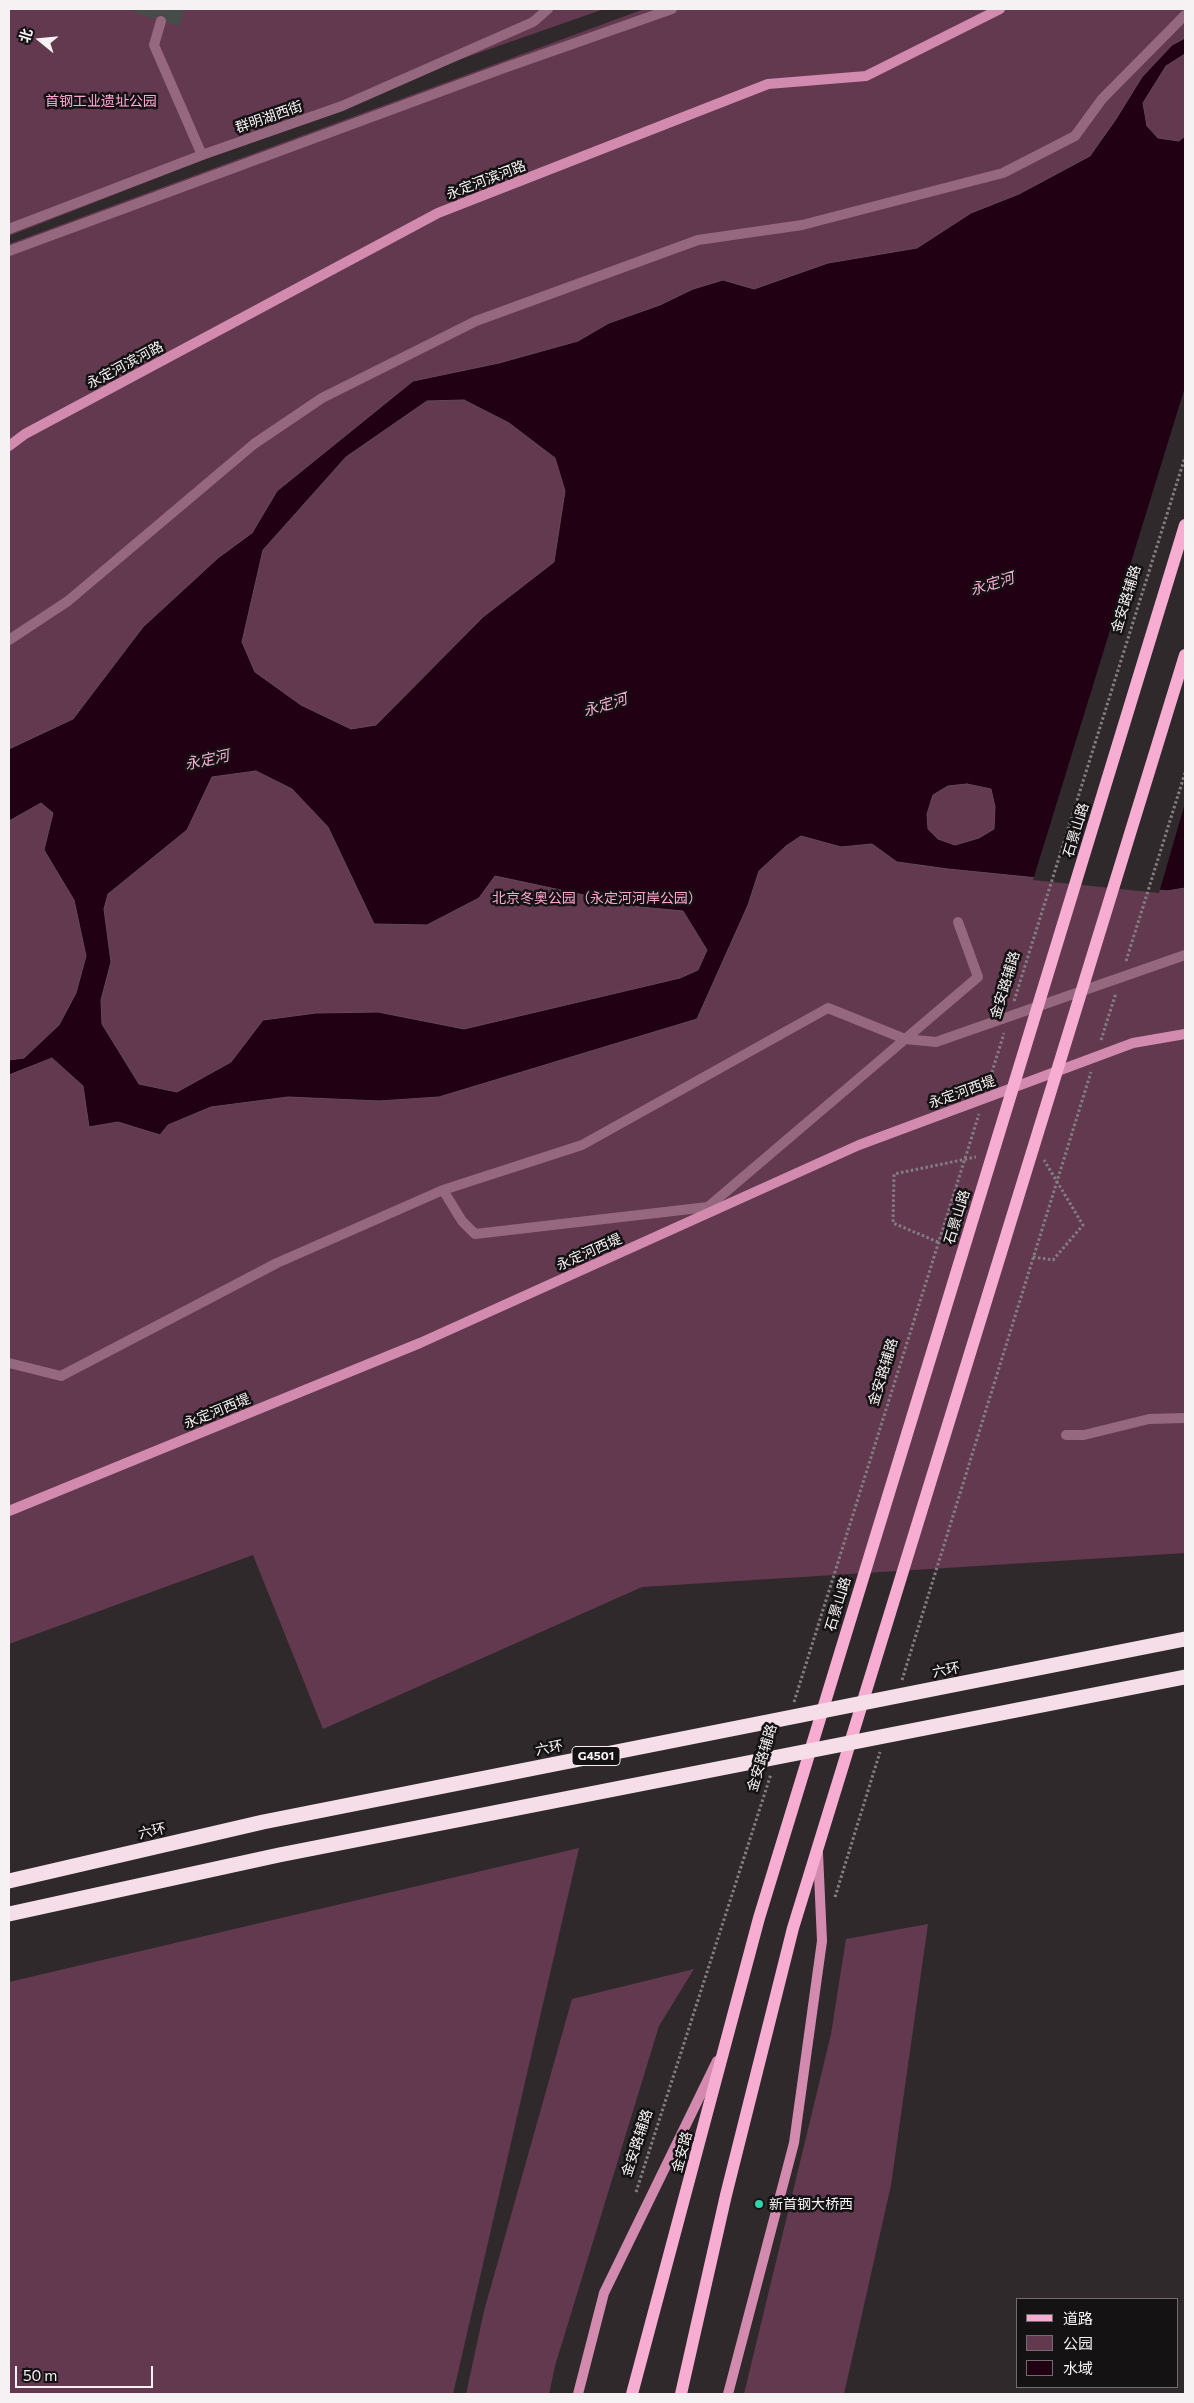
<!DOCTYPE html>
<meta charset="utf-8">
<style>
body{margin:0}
#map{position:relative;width:1194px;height:2403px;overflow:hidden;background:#2f292c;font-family:Commissioner,"Noto Sans SC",sans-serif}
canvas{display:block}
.frame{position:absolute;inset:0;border:10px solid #f6f2f4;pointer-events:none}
.legend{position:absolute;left:1016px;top:2298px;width:162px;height:90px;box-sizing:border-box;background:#151214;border:1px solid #6f6c6e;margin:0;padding:6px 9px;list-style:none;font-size:15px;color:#f6f2f4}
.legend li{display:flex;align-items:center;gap:10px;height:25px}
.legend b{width:25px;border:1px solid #6f6c6e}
.north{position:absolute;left:15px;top:15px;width:50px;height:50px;-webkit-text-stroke:4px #151214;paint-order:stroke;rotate:287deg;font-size:14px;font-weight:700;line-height:20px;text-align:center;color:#f6f2f4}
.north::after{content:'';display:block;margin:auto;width:18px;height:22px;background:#f6f2f4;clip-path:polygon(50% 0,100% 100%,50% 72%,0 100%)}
.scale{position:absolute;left:15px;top:2366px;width:138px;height:22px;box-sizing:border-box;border:2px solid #f6f2f4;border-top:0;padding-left:6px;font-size:15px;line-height:18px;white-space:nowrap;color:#f6f2f4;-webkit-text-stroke:4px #151214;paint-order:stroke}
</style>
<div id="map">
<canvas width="1194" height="2403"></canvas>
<div class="frame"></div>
<ul class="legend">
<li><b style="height:6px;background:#f7acd2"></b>道路</li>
<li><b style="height:14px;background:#63394f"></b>公园</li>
<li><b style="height:14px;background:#220014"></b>水域</li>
</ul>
<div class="north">北</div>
<div class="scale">50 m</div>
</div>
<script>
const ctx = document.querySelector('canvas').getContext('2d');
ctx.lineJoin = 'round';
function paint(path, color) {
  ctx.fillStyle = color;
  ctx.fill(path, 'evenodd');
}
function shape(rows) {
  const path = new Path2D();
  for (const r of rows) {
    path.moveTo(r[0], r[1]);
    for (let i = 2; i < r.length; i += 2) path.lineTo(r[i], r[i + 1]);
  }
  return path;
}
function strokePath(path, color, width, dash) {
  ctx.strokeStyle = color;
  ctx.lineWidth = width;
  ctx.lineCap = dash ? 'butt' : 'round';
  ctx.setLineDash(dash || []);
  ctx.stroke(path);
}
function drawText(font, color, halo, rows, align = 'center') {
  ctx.font = font + ' Commissioner,"Noto Sans SC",sans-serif';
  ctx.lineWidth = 5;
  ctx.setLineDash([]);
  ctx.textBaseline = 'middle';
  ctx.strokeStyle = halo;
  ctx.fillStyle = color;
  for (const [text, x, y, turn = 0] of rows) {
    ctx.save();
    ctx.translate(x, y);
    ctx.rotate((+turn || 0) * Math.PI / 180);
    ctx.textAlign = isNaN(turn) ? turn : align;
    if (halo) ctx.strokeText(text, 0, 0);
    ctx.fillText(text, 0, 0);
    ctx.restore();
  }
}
const green = shape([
 [9,9,604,9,450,63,9,236],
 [644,9,1185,9,1185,1553,642,1587,323,1729,253,1555,9,1644,9,244],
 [579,1848,453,2394,9,2394,9,1982],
 [928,1924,891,2185,844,2394,744,2394,831,2034,846,1939],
 [694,1969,659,2026,555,2366,549,2394,466,2394,484,2311,572,1999]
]);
const water = shape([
 [1185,38,1185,54,1166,66,1143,103,1147,126,1158,138,1179,141,1185,136,1185,888,1167,891,948,869,897,862,872,844,841,847,801,836,786,846,759,871,748,905,697,1019,439,1097,379,1101,288,1097,211,1107,168,1125,160,1135,118,1122,89,1127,83,1086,52,1058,9,1075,9,1060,24,1058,59,1025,76,993,86,956,74,900,44,850,53,813,41,803,9,821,9,749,73,719,143,627,218,558,252,533,277,491,413,381,499,363,578,341,609,323,660,305,693,289,723,280,754,289,828,263,917,248,971,213,1019,194,1090,156,1116,119,1142,77,1172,45,1185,38],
 [464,400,509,423,555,458,565,491,554,562,483,617,376,725,351,729,301,705,255,672,242,642,263,550,346,457,427,401,464,400],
 [256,771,292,789,328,827,374,924,427,925,479,898,495,876,640,907,683,911,707,950,698,970,680,978,464,1029,378,1012,316,1013,263,1020,231,1062,177,1092,139,1084,102,1024,101,1000,111,962,104,909,108,894,187,830,212,777,256,771],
 [967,784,991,789,995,807,994,829,979,838,955,845,938,839,928,829,927,814,933,795,948,786,967,784]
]);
const pier = shape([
 [1185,387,1185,803,1159,893,1033,880]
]);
const building = shape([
 [134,9,184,9,179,26,168,23,163,15,159,14,155,19,134,12]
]);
const path = shape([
 [1126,961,1185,773],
 [1014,1001,1185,457],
 [1101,1040,1116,993],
 [989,1082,1004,1033],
 [938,1242,893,1223,894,1174,976,1157],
 [1033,1257,1053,1260,1083,1225,1044,1160],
 [902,1680,1091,1072],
 [794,1702,979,1114],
 [835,1897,880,1752],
 [636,2192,771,1774]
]);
const lane = shape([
 [161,21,154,45,202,155],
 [9,251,504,68,672,9],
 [9,640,68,601,254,444,322,398,476,321,698,240,802,225,1003,173,1075,136,1102,99,1185,15],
 [443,1190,462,1221,475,1234,708,1207,712,1210],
 [708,1207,978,977,958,922],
 [9,1363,61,1376,277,1263,443,1190,582,1145,828,1008,905,1039,936,1042,1185,955],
 [1066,1435,1084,1435,1149,1419,1185,1418]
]);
const street = shape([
 [9,229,202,155,342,106,533,22,548,9]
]);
const secondary = shape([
 [9,446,25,434,438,213,768,84,866,76,1000,9],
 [9,1511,420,1343,859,1145,1133,1043,1185,1034],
 [578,2394,604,2293,717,2061],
 [728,2394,794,2143,822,1941,818,1853]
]);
const primary = shape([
 [632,2394,759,1918,1185,525],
 [681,2394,726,2195,793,1928,1185,655]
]);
const highway = shape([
 [9,1881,263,1822,1185,1639],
 [9,1914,279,1855,1185,1677]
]);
const markers = [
 [759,2204,5,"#30d4aa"]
];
const shields = [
 [596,1756,48]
];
const shieldNames = [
 ["G4501",596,1756]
];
const parkNames = [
 ["首钢工业遗址公园",101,101],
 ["北京冬奥公园（永定河河岸公园）",597,898]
];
const streetNames = [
 ["群明湖西街",269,117,-19],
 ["永定河滨河路",486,180,-21],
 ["永定河滨河路",125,365,-28],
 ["金安路辅路",1126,599,-73],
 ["石景山路",1076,830,-73],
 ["金安路辅路",1005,985,-73],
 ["永定河西堤",962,1092,-20],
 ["石景山路",957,1217,-73],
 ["永定河西堤",589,1252,-24],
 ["金安路辅路",883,1372,-73],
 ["永定河西堤",217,1411,-22],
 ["石景山路",838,1604,-73],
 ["六环",946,1670,-11],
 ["六环",549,1748,-11],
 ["金安路辅路",762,1758,-73],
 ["六环",152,1831,-13],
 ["金安路辅路",637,2143,-72],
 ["金安路",682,2152,-75]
];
const poiNames = [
 ["新首钢大桥西",769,2204]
];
const waterNames = [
 ["永定河",992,584,-17],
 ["永定河",605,705,-17],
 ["永定河",207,760,-12]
];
paint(green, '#63394f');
paint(water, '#220014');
strokePath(water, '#624957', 1);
paint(pier, '#2f292c');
paint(building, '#454c49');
strokePath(path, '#837e81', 3, [2.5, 2.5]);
strokePath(lane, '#96687f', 10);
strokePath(street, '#96687f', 10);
strokePath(secondary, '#d38aaf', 10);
strokePath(primary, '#f7acd2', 12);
strokePath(highway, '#f5dee8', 15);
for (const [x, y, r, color] of markers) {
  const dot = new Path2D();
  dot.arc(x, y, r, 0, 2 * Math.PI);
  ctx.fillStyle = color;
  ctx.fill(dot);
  strokePath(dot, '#151214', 2);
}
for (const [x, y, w] of shields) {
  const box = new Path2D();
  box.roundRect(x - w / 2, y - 9.5, w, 19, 4);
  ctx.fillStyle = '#151214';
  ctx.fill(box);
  strokePath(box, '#f6f2f4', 1);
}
drawText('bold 12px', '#f6f2f4', null, shieldNames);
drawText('14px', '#ffa7d4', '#151214', parkNames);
drawText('14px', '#f6f2f4', '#151214', streetNames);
drawText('14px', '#f6f2f4', '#151214', poiNames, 'left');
drawText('italic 15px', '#f6afd3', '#151214', waterNames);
</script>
